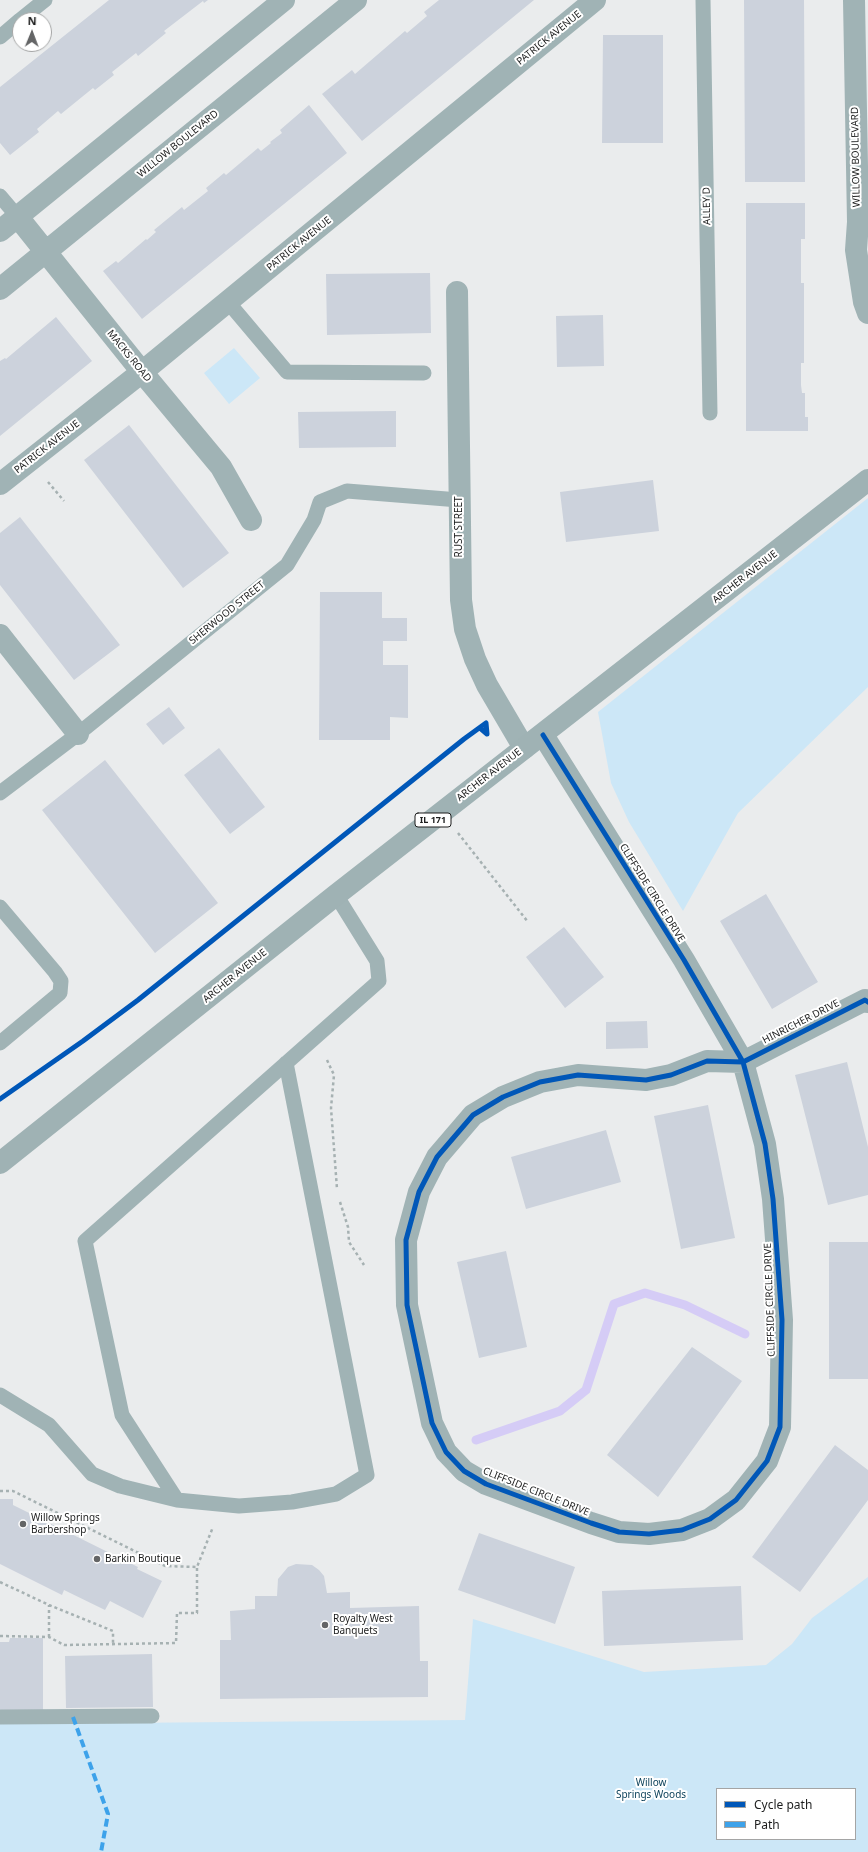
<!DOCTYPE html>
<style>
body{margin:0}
#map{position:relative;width:868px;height:1852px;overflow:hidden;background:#eaeced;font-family:"Noto Sans",sans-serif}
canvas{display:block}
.legend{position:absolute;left:716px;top:1788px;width:140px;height:52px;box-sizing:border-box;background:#fff;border:1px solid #a4a5a5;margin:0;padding:5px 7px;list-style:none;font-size:12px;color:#1c1d1d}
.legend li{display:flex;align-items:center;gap:8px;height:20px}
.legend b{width:20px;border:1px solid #a4a5a5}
.north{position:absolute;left:12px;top:12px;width:40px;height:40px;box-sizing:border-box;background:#fff;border:1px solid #a4a5a5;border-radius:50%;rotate:1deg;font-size:11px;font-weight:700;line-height:16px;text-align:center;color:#1c1d1d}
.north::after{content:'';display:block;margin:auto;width:14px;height:18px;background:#646566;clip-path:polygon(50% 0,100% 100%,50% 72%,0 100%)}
</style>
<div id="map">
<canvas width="868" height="1852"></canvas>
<ul class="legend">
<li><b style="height:5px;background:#0057b8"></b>Cycle path</li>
<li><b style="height:5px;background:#3da2ea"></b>Path</li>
</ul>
<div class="north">N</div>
</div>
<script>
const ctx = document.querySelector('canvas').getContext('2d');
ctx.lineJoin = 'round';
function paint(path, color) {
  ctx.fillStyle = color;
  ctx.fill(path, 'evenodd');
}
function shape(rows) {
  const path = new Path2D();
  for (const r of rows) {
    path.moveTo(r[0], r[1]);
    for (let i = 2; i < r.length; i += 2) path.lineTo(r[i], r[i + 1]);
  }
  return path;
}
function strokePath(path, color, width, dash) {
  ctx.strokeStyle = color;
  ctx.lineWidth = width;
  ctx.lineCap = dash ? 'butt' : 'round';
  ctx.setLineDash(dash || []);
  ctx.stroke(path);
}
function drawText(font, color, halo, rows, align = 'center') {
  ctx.font = font + ' "Noto Sans",sans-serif';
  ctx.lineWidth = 4;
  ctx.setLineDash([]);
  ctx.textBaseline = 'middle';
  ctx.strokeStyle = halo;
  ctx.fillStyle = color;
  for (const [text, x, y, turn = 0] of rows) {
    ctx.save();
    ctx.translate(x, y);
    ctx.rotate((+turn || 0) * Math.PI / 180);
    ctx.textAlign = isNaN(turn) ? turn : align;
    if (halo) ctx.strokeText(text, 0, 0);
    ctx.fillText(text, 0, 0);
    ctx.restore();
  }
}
const green = shape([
 [234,348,260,378,229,404,204,373],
 [868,498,868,687,738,813,683,911,629,822,611,783,598,712],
 [868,1577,868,1852,0,1852,0,1724,465,1720,473,1619,644,1672,766,1665,792,1644,812,1618],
 [717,1789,855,1789,855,1839,717,1839]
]);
const stream = shape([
 [476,1440,560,1411,586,1390,614,1304,645,1293,685,1305,745,1334]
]);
const building = shape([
 [109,0,208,0,204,3,203,1,164,31,166,33,138,56,136,53,112,72,114,75,95,90,93,88,61,114,58,111,37,129,39,132,10,155,0,143,0,87],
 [439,0,534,0,362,141,322,94,352,70,355,74,405,31,407,33,427,16,424,12],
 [744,0,804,0,805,182,745,182],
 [603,35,663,35,663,143,602,143],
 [309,105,347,153,142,319,103,271,116,261,118,263,146,239,147,240,156,232,154,230,182,207,184,210,208,191,206,188,224,173,226,175,258,148,261,151,271,143,270,142,282,133,280,130],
 [746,203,805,203,805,239,801,239,801,283,804,283,804,363,801,363,801,385,802,393,805,393,805,417,808,417,808,431,746,431],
 [430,273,431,333,327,335,326,274],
 [603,315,604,366,557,367,556,316],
 [56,317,92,361,0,436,0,361,5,358,6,359],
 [396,411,396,447,299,448,298,412],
 [129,425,229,553,183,588,84,460],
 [653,480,659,531,566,542,560,492],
 [20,517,120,645,74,680,0,585,0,533],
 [320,592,382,592,382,618,407,618,407,641,383,641,383,665,408,665,408,718,390,717,390,740,319,740],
 [169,707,185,728,163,745,146,724],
 [219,748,265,807,230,834,184,775],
 [105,760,218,903,155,953,42,810],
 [766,894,818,982,772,1009,720,921],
 [564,927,604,977,565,1008,526,957],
 [647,1021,648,1048,606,1049,606,1022],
 [847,1062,868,1147,868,1195,828,1205,795,1075],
 [708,1105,735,1238,681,1249,654,1116],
 [606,1130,621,1182,526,1209,511,1157],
 [829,1242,868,1242,868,1379,829,1379],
 [506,1251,527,1347,479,1358,457,1262],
 [692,1347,742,1381,658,1497,607,1455],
 [835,1445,868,1470,868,1500,800,1592,752,1557],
 [0,1499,13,1499,13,1505,138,1567,137,1569,162,1581,143,1618,110,1601,105,1610,64,1590,62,1595,0,1564],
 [479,1533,575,1567,555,1624,458,1590],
 [296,1564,312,1565,319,1570,324,1576,327,1593,350,1592,350,1608,419,1606,420,1661,428,1661,428,1697,220,1699,220,1640,231,1640,230,1611,255,1609,255,1596,277,1596,278,1579,288,1567],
 [741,1586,743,1640,604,1646,602,1591],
 [10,1638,43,1638,43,1713,0,1713,0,1642,9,1642],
 [152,1654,153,1707,66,1708,65,1656]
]);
const path = shape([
 [48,482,64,501],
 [458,833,528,922],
 [327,1060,334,1075,331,1108,337,1189],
 [340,1202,348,1227,349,1242,364,1265],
 [0,1491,13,1491,165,1566,197,1567,213,1527],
 [0,1582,49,1605,113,1631,113,1644],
 [0,1636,49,1637,64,1645,176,1643,177,1613,197,1613,197,1567],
 [49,1637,49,1605]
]);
const lane = shape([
 [703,0,710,413],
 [20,20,45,0],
 [0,37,20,20],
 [0,196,17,216],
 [228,302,287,372,424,373],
 [0,793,78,734,287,565,314,520,320,502,347,491,459,500],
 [0,907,55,972,61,981,60,993,0,1043],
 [0,1395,49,1425,92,1474,120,1486,177,1500,239,1506,292,1502,336,1494,367,1475,286,1063],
 [177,1500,122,1415,85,1241,379,981,377,961,336,895],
 [0,1717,152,1716]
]);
const street = shape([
 [854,0,858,222,856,250,864,302,868,313],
 [17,216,142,372,221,467,251,520],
 [0,231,284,0],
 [0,289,356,0],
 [457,292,461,600,465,629,475,659,487,685,524,748],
 [0,484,142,372,595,0],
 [0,635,78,734],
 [543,735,684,960,743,1062,765,1144,773,1199,782,1320,780,1427,767,1461,736,1500,710,1519,682,1530,649,1534,619,1532,591,1523,486,1484,464,1471,446,1452,432,1423,407,1305,406,1240,419,1192,437,1157,473,1115,503,1097,540,1082,578,1075,646,1080,671,1075,707,1061,743,1062,865,1000,868,1002]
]);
const primary = shape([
 [0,1163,336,895,868,480]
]);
const quiet = shape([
 [73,1717,108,1814,101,1852]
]);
const cycleway = shape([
 [543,735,684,960,743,1062,765,1144,773,1199,782,1320,780,1427,767,1461,736,1500,710,1519,682,1530,649,1534,619,1532,591,1523,486,1484,464,1471,446,1452,432,1423,407,1305,406,1240,419,1192,437,1157,473,1115,503,1097,540,1082,578,1075,646,1080,671,1075,707,1061,743,1062,865,1000,868,1002],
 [0,1099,83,1041,138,1000,464,739,486,723,487,734,480,728]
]);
const markers = [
 [23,1524,4,"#646566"],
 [97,1559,4,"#646566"],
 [325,1625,4,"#646566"]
];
const shields = [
 [433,820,36]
];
const shieldNames = [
 ["IL 171",433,820]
];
const streetNames = [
 ["PATRICK AVENUE",549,38,-39],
 ["WILLOW BOULEVARD",178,144,-39],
 ["WILLOW BOULEVARD",856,157,-91],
 ["ALLEY D",707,206,-91],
 ["PATRICK AVENUE",299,244,-39],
 ["MACKS ROAD",129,356,51],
 ["PATRICK AVENUE",47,447,-38],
 ["RUST STREET",459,527,-90],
 ["ARCHER AVENUE",745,577,-38],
 ["SHERWOOD STREET",227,613,-39],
 ["ARCHER AVENUE",489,775,-38],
 ["CLIFFSIDE CIRCLE DRIVE",652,893,58],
 ["ARCHER AVENUE",235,976,-39],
 ["HINRICHER DRIVE",801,1022,-27],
 ["CLIFFSIDE CIRCLE DRIVE",770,1300,-92],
 ["CLIFFSIDE CIRCLE DRIVE",536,1492,22]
];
const poiNames = [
 ["Willow Springs",31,1518],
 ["Barbershop",31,1530],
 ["Barkin Boutique",105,1559],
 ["Royalty West",333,1619],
 ["Banquets",333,1631]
];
const parkNames = [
 ["Willow",651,1783],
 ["Springs Woods",651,1795]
];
paint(green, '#cce7f7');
strokePath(stream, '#d5ccf6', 9);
paint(building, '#ccd2dc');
strokePath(path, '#a6b1b2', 2.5, [3, 3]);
strokePath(lane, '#a0b3b5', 15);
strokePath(street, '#a0b3b5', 22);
strokePath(primary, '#9fb2b4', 22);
strokePath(quiet, '#3da2ea', 4, [8, 4]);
strokePath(cycleway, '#0057b8', 5);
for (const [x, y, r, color] of markers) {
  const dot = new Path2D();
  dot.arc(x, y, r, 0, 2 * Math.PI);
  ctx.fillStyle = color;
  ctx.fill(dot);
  strokePath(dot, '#fff', 1.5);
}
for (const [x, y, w] of shields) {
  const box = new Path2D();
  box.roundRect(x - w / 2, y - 7, w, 14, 3);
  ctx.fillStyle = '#fff';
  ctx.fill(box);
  strokePath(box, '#1c1d1d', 1);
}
drawText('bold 9px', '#1c1d1d', null, shieldNames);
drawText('10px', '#1c1d1d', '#fff', streetNames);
drawText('10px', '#1c1d1d', '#fff', poiNames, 'left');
drawText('10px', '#0d425b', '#fff', parkNames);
</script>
